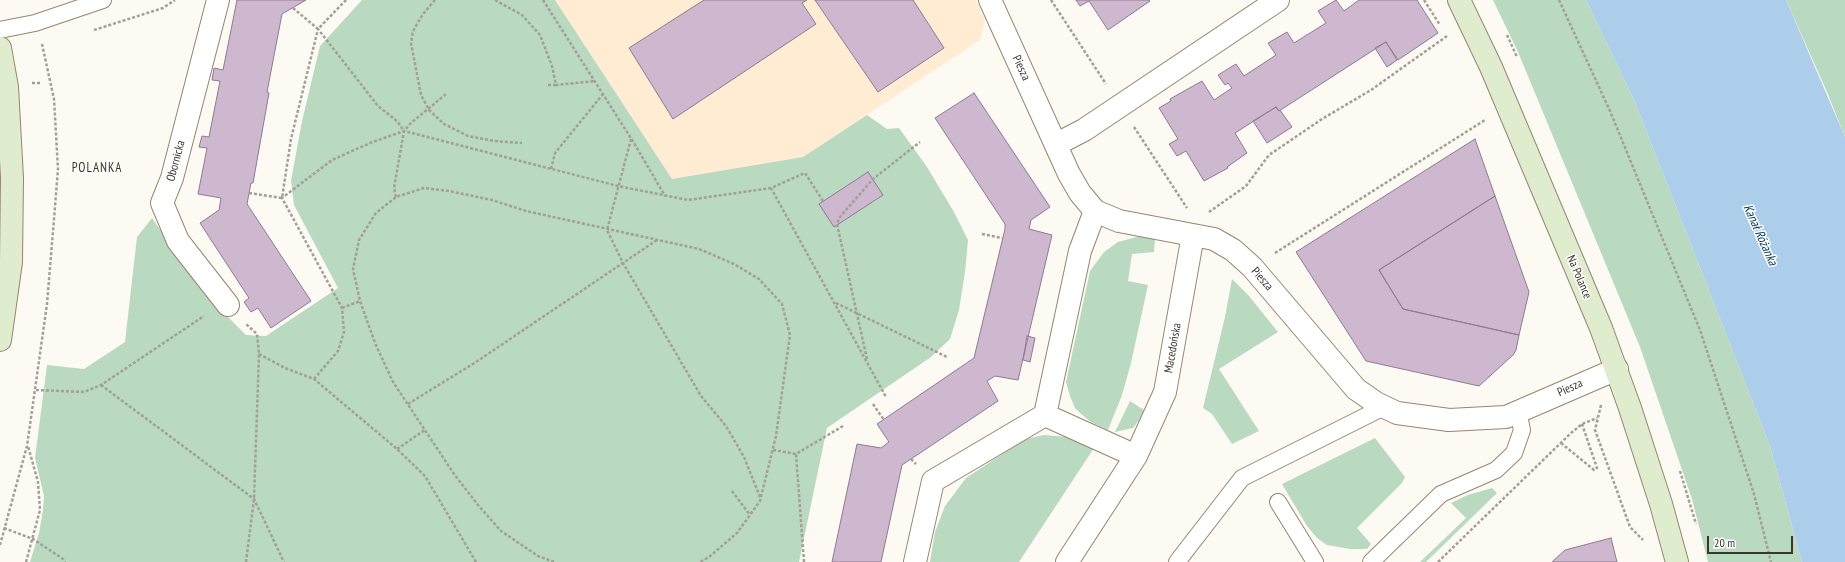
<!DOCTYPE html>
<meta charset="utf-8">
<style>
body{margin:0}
#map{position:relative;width:1845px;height:562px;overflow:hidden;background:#fdfaf4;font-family:"PT Sans Narrow",sans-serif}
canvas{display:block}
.scale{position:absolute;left:1707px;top:536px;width:86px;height:18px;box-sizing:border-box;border:2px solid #3c352a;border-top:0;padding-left:5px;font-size:12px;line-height:14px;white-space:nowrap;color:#3c352a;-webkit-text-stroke:3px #fff;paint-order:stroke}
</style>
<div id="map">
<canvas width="1845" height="562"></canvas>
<div class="scale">20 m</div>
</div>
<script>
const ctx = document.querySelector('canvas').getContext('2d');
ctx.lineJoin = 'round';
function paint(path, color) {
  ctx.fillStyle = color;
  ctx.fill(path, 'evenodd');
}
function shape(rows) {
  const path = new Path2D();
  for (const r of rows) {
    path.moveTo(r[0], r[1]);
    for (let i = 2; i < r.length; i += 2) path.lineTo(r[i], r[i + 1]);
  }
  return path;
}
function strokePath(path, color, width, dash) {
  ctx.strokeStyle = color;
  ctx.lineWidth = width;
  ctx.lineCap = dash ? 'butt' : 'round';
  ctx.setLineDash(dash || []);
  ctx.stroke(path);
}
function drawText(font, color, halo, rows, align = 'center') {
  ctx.font = font + ' "PT Sans Narrow",sans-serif';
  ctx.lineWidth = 3;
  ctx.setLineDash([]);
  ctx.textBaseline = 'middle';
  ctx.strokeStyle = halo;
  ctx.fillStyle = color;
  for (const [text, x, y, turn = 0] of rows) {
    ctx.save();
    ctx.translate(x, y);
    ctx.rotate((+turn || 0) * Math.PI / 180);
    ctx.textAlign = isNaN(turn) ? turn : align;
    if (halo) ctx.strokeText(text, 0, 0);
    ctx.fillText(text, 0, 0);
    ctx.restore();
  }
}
const built = shape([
 [555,0,976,0,985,21,980,40,803,157,672,179]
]);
const green = shape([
 [362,0,555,0,672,179,803,157,867,115,887,129,899,128,927,167,954,212,968,240,965,272,959,310,950,339,931,357,827,428,799,562,30,562,39,533,43,510,44,496,35,458,47,365,84,369,125,342,137,237,152,218,204,293,246,335,266,336,338,288,294,205,291,181,302,121,320,46],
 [1493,0,1586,0,1635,102,1770,446,1802,562,1708,562,1692,499,1640,347,1518,52],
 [1786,0,1845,0,1845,137,1827,92],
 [1140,236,1155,239,1154,252,1132,254,1128,281,1148,285,1131,363,1122,395,1108,430,1091,422,1081,414,1075,408,1070,396,1066,382,1090,271,1104,252,1118,242],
 [1232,279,1249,296,1278,332,1219,369,1259,431,1232,444,1212,414,1203,408,1225,317],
 [1130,401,1144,410,1139,420,1133,428,1115,432],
 [1044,435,1067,437,1094,448,1019,562,930,562,935,532,945,506,966,478,1025,439],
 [1375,438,1405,477,1402,483,1357,528,1371,544,1367,549,1350,549,1327,545,1317,538,1307,526,1282,484],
 [1492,488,1497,493,1426,562,1420,562,1466,518,1451,503,1468,495]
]);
const water = shape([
 [1586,0,1786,0,1845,137,1845,562,1802,562,1770,446,1635,102]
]);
const building = shape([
 [237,0,306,0,282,14,267,92,269,93,253,183,251,183,247,204,311,301,271,328,258,308,251,312,244,302,249,298,200,223,219,210,221,198,198,194,207,148,199,147,202,136,209,137,220,81,212,80,214,68,223,70,237,0],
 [704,0,807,0,802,3,816,24,673,119,629,48,704,0],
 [815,0,913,0,944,48,878,92,815,0],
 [1076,0,1149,0,1150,1,1108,30,1089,1,1080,6,1076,0],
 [1336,0,1344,11,1359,0,1417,0,1438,33,1398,60,1386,42,1279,111,1276,107,1235,133,1247,153,1227,167,1228,168,1204,181,1186,151,1177,156,1169,144,1178,139,1159,108,1171,101,1170,99,1202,81,1214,100,1232,88,1228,83,1225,85,1218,75,1236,64,1244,76,1276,55,1268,43,1287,32,1294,43,1326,23,1318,11,1336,0],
 [1386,42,1397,60,1387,67,1375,48,1386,42],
 [974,93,1050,207,1031,220,1029,229,1052,235,1018,380,995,376,987,381,998,401,902,465,881,562,832,562,857,444,881,448,889,442,877,424,974,358,1005,229,1005,224,935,118,974,93],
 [1276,107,1279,111,1280,110,1292,127,1267,143,1253,121,1276,107],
 [1475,139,1495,196,1379,270,1403,309,1519,335,1516,350,1513,355,1479,386,1366,361,1296,252,1475,139],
 [868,172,883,195,834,227,819,204,868,172],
 [1495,196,1529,292,1519,335,1403,309,1379,270,1495,196],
 [1027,336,1035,338,1030,362,1023,360,1027,336],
 [1611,538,1617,562,1552,562,1565,550,1611,538]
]);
const path = shape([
 [435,0,423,14,413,31,411,43,421,95,429,110,444,124,468,136,494,141,522,143],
 [495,0,522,15,540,35,552,66,556,85,595,81],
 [543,0,634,143,665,196],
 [1051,0,1106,84],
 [1424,0,1440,25],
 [1559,0,1610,111,1700,330,1754,494,1771,562],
 [293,8,318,29,346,0],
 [94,30,163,8,175,0],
 [1507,35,1517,57],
 [32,83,40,83],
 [548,85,556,85],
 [1134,127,1187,208],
 [631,139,607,230,623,263,701,396,726,426,744,457,760,497],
 [551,169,555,153,603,94],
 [249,193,282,198,291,139,318,29,378,106,397,121,404,131],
 [396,197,394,188,404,131,411,123,446,94],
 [823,201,805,173,771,188,886,397],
 [1209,212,1246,186,1269,155,1322,119,1371,90,1447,36],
 [982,234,1002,238],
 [1275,253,1485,120],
 [836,303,947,357],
 [342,308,360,301],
 [259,354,285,368,314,379,397,449,425,476,476,562],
 [867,359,837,224,839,218,873,179,920,142],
 [314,379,338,351,344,332,342,308,282,198,332,160,370,143,404,131,618,186,688,200,771,188],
 [101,385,254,499,284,562],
 [36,390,84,392,101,385,204,316],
 [408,404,476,362,657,240],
 [873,404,884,420],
 [1601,405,1595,430,1630,527,1643,540],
 [1561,443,1594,470,1597,468,1582,424],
 [397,449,425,430],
 [773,450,796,454],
 [911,459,916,464],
 [1680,471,1696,524],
 [732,491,750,515],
 [4,528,33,539,63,559,65,562],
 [0,545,27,446,47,304,54,219,58,169,54,99,42,44],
 [26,562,40,510,38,482,28,446],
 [246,562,254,499,259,354,257,334,246,324],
 [554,562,538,556,501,531,478,505,454,474,393,382,375,343,360,301,353,269,359,240,376,213,396,197,424,188,449,191,492,200,526,211,699,249,734,264,759,279,782,304,790,335,776,436,760,501,737,533,709,557,700,562],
 [804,562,796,454,843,426],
 [1438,562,1571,433,1582,424,1597,418]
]);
const lane = shape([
 [0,30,35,23,103,0],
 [1278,502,1315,562],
 [1177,562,1242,478,1384,407],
 [1371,562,1441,494,1496,470,1514,453,1522,430,1518,411]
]);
const street = shape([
 [218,0,172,178,162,203,178,241,228,305],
 [990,0,1069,174,1080,193,1095,211,1119,221,1214,239,1233,250,1252,267,1356,389,1376,403,1397,413,1449,420,1506,417,1617,369],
 [1057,144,1084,130,1278,0],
 [1095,211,1080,251,1045,415,1136,456],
 [915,562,933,481,1045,415],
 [1067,562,1136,456,1165,392,1193,235]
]);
const secondary = shape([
 [1459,0,1491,67,1601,328,1630,408,1661,504,1677,562],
 [0,48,7,87,12,178,11,262,0,340]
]);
const streetNames = [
 ["Piesza",1021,68,65],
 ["Obornicka",176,161,-75],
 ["Na Polance",1579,277,67],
 ["Piesza",1262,279,49],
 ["Macedońska",1173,348,-80],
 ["Piesza",1570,388,-24]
];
const neighbourhoodNames = [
 ["POLANKA",97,168]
];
const waterNames = [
 ["Kanał Różanka",1760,235,66]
];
paint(built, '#ffecd2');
paint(green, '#b9d9c1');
paint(water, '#adceea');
paint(building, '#ceb8cf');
strokePath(building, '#8f7a90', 1);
strokePath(lane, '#96866d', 18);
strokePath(street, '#96866d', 24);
strokePath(secondary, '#96866d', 24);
strokePath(path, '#a39e96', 2.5, [3, 2]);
strokePath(lane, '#fff', 16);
strokePath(street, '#fff', 22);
strokePath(secondary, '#dfecce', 22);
drawText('12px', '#3c352a', '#fff', streetNames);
ctx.letterSpacing = '1px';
drawText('13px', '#41331d', '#fff', neighbourhoodNames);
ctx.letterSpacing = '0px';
drawText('italic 13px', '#064164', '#fff', waterNames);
</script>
